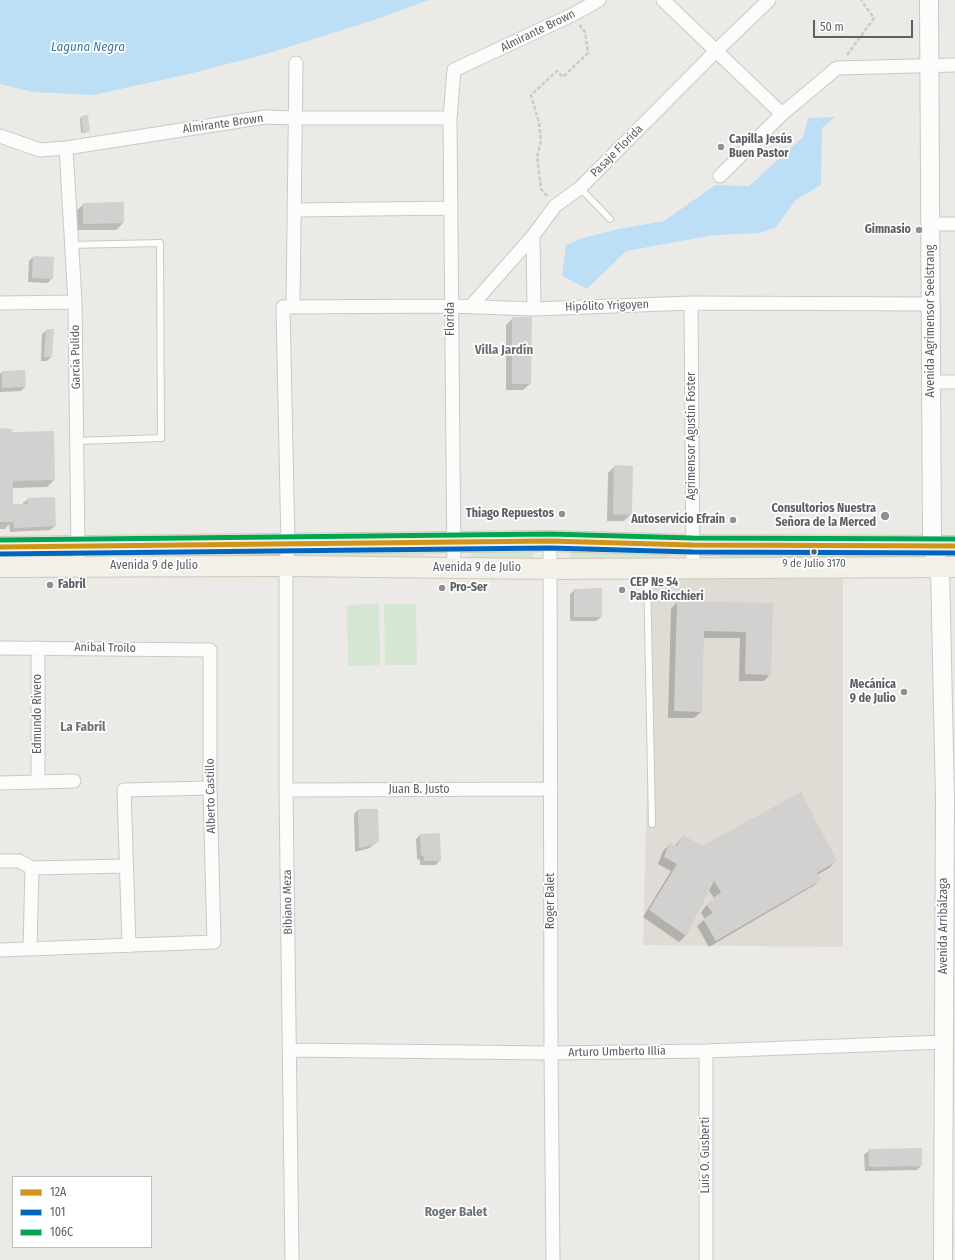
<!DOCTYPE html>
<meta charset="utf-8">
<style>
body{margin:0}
#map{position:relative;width:955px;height:1260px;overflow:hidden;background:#eceae6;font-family:"Fira Sans Condensed",sans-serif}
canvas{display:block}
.legend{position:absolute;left:12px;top:1176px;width:140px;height:72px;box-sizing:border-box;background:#fff;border:1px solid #bebfc1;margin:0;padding:5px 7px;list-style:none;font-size:12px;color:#5c6064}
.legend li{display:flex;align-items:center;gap:8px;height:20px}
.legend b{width:20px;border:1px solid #bebfc1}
.scale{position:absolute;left:813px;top:20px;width:100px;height:18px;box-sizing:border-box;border:2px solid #5c6064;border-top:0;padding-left:5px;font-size:12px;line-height:14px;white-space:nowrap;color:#5c6064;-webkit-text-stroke:3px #fff;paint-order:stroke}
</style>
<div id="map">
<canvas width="955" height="1260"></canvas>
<ul class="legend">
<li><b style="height:5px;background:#d09419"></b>12A</li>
<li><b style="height:5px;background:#0065bd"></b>101</li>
<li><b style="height:5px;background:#00a651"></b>106C</li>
</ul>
<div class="scale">50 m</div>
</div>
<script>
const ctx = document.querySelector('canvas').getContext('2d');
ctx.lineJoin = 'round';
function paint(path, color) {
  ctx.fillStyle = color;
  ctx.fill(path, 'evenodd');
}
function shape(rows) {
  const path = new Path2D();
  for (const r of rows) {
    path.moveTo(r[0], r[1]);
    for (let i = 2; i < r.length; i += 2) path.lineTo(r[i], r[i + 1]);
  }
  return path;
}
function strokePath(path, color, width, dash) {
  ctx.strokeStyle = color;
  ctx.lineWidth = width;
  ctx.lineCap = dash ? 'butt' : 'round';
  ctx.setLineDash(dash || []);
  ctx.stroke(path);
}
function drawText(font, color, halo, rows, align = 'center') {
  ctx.font = font + ' "Fira Sans Condensed",sans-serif';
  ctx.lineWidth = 3.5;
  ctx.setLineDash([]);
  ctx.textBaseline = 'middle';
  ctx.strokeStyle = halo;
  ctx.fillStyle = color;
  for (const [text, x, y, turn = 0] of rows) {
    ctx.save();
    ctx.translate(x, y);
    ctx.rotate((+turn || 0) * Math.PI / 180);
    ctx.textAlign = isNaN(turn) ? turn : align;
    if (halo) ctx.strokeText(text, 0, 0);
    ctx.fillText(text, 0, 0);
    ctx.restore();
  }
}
const education = shape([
 [652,579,843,579,843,947,643,945]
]);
const green = shape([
 [669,550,669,559,570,559,570,551],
 [425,551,425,560,320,561,320,552],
 [471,551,534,551,534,560,471,560],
 [916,552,916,561,721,562,721,553],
 [379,604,380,665,348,666,347,605],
 [384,604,416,604,417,665,385,665]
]);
const water = shape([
 [0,0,429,0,371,21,266,54,189,74,93,95,33,92,0,84],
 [835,117,822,128,821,185,796,200,776,227,760,233,715,235,626,251,587,289,562,276,566,245,583,238,619,229,664,221,715,185,749,186,803,137,808,118]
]);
const shadow = shape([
 [81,117,89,130,87,132,81,133,80,119],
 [84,204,123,223,116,230,77,230,77,210],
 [33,257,52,278,48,283,28,282,29,261],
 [513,318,530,384,523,390,506,390,506,325],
 [47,330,51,357,47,361,41,361,42,334],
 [2,372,25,387,21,391,0,392,0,374],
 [0,429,11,433,54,480,47,487,12,488,12,507,23,505,23,503,28,499,55,526,50,530,10,532,9,524,5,529,0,529],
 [615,466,631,514,624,521,607,521,608,473],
 [574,590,601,617,596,621,570,621,570,594],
 [677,602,772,604,770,674,764,681,739,681,740,638,702,638,701,712,694,718,668,718,671,609],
 [358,810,378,840,370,848,355,852,354,814],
 [420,835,440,860,436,865,420,865,420,860,417,859,416,839],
 [683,836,702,848,836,861,829,868,817,875,820,880,813,886,709,947,697,926,705,919,701,913,705,907,714,898,708,889,686,935,679,942,643,917,671,871,658,864,663,851,670,844,675,846],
 [869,1150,921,1166,917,1170,865,1171,864,1155]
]);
const building = shape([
 [88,115,90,131,83,132,81,116],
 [124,202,124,223,83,224,83,203],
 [33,256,54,257,53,279,32,278],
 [512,317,532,317,531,384,512,384],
 [46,329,54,329,52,357,44,357],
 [25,370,26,387,2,388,2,371],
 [0,428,13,429,12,432,54,431,55,480,13,481,13,504,28,504,27,498,55,497,56,526,14,528,13,512,13,522,0,522],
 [614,465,633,466,632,515,613,514],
 [602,588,602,617,574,617,574,589],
 [677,601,773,603,771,675,745,674,746,632,704,631,702,712,674,711],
 [801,792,837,861,817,873,821,880,716,941,703,919,713,913,707,906,712,899,721,892,714,881,686,936,649,910,677,864,664,857,669,843,677,846,683,835,702,846],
 [358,809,378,809,379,840,376,844,359,848],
 [440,833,441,861,424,861,424,856,421,855,420,834],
 [922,1148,922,1166,869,1167,868,1149]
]);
const path = shape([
 [847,55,874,18,861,0],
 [547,196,541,189,537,157,541,140,539,123,531,95,557,71,563,77,588,53,585,32,579,24]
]);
const lane = shape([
 [580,188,610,219],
 [71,245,160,243,161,438,77,441],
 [647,571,652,824]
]);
const street = shape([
 [663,0,782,114],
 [0,136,40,150,66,148,265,117,295,118,450,118],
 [66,148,75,302,78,553],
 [720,176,782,114,837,68,955,65],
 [295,210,451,208],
 [931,224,955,224],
 [533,236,534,309],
 [0,303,75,302],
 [691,303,693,568],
 [293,306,296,63],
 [471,306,533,236,555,206,580,188,716,51,769,0],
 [931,382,955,382],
 [550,541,551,1053,553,1260],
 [454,568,450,118,454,70,572,15,599,0],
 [0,648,210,650,210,788,214,942,0,950],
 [38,648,38,781],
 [0,783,74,781],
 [286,790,551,789],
 [0,861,19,861,32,868,126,866],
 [129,946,124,790,210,788],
 [30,949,32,868],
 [290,1050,551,1053,706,1051,944,1042],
 [292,1260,286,790,286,566,288,544,283,307,451,306,534,309,691,303,931,304],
 [706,1260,706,1051]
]);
const secondary = shape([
 [929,0,932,546,940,568,945,798,943,1260]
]);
const primary = shape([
 [0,547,550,541,692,545,955,546],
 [0,567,286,566,551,569,955,567]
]);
const bus1 = shape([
 [0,547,550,541,692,545,955,546]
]);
const bus2 = shape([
 [0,554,550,548,692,552,955,553]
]);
const bus3 = shape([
 [0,540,550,534,692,538,955,539]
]);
const markers = [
 [721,147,4,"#8e9092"],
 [919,230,4,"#8e9092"],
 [562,514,4,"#8e9092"],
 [885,516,5,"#8e9092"],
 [733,520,4,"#8e9092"],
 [814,552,3.5,"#5c6064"],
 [50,585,4,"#8e9092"],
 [442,588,4,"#8e9092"],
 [622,590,4,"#8e9092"],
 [904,692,4,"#8e9092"]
];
const busNames = [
 ["9 de Julio 3170",814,564]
];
const streetNames = [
 ["Almirante Brown",538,31,-26],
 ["Almirante Brown",223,124,-8],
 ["Pasaje Florida",617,151,-45],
 ["Hipólito Yrigoyen",607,306,-2],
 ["Florida",451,319,-90],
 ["Avenida Agrimensor Seelstrang",931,321,-90],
 ["García Pulido",76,357,-91],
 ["Agrimensor Agustín Foster",692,436,-90],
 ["Avenida 9 de Julio",154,566],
 ["Avenida 9 de Julio",477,568],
 ["Aníbal Troilo",105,648,1],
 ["Edmundo Rivero",38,714,-90],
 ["Juan B. Justo",419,790],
 ["Alberto Castillo",211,796,-91],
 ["Roger Balet",551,901,-90],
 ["Bibiano Meza",288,902,-91],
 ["Avenida Arribálzaga",944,926,-90],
 ["Arturo Umberto Illia",617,1052,-1],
 ["Luis O. Gusberti",706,1155,-90]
];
const poiNames = [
 ["Capilla Jesús",729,140,"left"],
 ["Buen Pastor",729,154,"left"],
 ["Gimnasio",911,230],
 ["Consultorios Nuestra",876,509],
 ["Señora de la Merced",876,523],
 ["Thiago Repuestos",554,514],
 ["Autoservicio Efraín",725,520],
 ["CEP Nº 54",630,583,"left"],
 ["Pablo Ricchieri",630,597,"left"],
 ["Fabril",58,585,"left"],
 ["Pro-Ser",450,588,"left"],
 ["Mecánica",896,685],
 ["9 de Julio",896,699]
];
const waterNames = [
 ["Laguna Negra",88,47]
];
const neighbourhoodNames = [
 ["Villa Jardín",504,350],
 ["La Fabril",83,727],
 ["Roger Balet",456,1212]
];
paint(education, '#dfdcd6');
paint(green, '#d5e7d2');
paint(water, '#bcdff5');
paint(shadow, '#0003');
paint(building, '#d3d1cf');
strokePath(lane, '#c8c9c8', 8);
strokePath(street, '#c8c9c8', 15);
strokePath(secondary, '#c8c8c8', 20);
strokePath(primary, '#d2c9b6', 22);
strokePath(path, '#c8cdca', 2.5, [4, 2]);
strokePath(lane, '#fcfcfb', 6);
strokePath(street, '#fcfcfb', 13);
strokePath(secondary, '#fcfcfb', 18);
strokePath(primary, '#f2f0e8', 20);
strokePath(bus1, '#d09419', 5);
strokePath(bus2, '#0065bd', 5);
strokePath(bus3, '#00a651', 5);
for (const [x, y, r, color] of markers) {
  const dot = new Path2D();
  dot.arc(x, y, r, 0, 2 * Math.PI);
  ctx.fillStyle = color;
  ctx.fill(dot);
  strokePath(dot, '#fff', 1.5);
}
drawText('11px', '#5c6064', '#fff', busNames);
drawText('12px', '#5c6064', '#fff', streetNames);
drawText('bold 12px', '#5c6064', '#fff', poiNames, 'right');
drawText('italic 13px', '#4275a3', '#fff', waterNames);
drawText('bold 13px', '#6d7276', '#fff', neighbourhoodNames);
</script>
